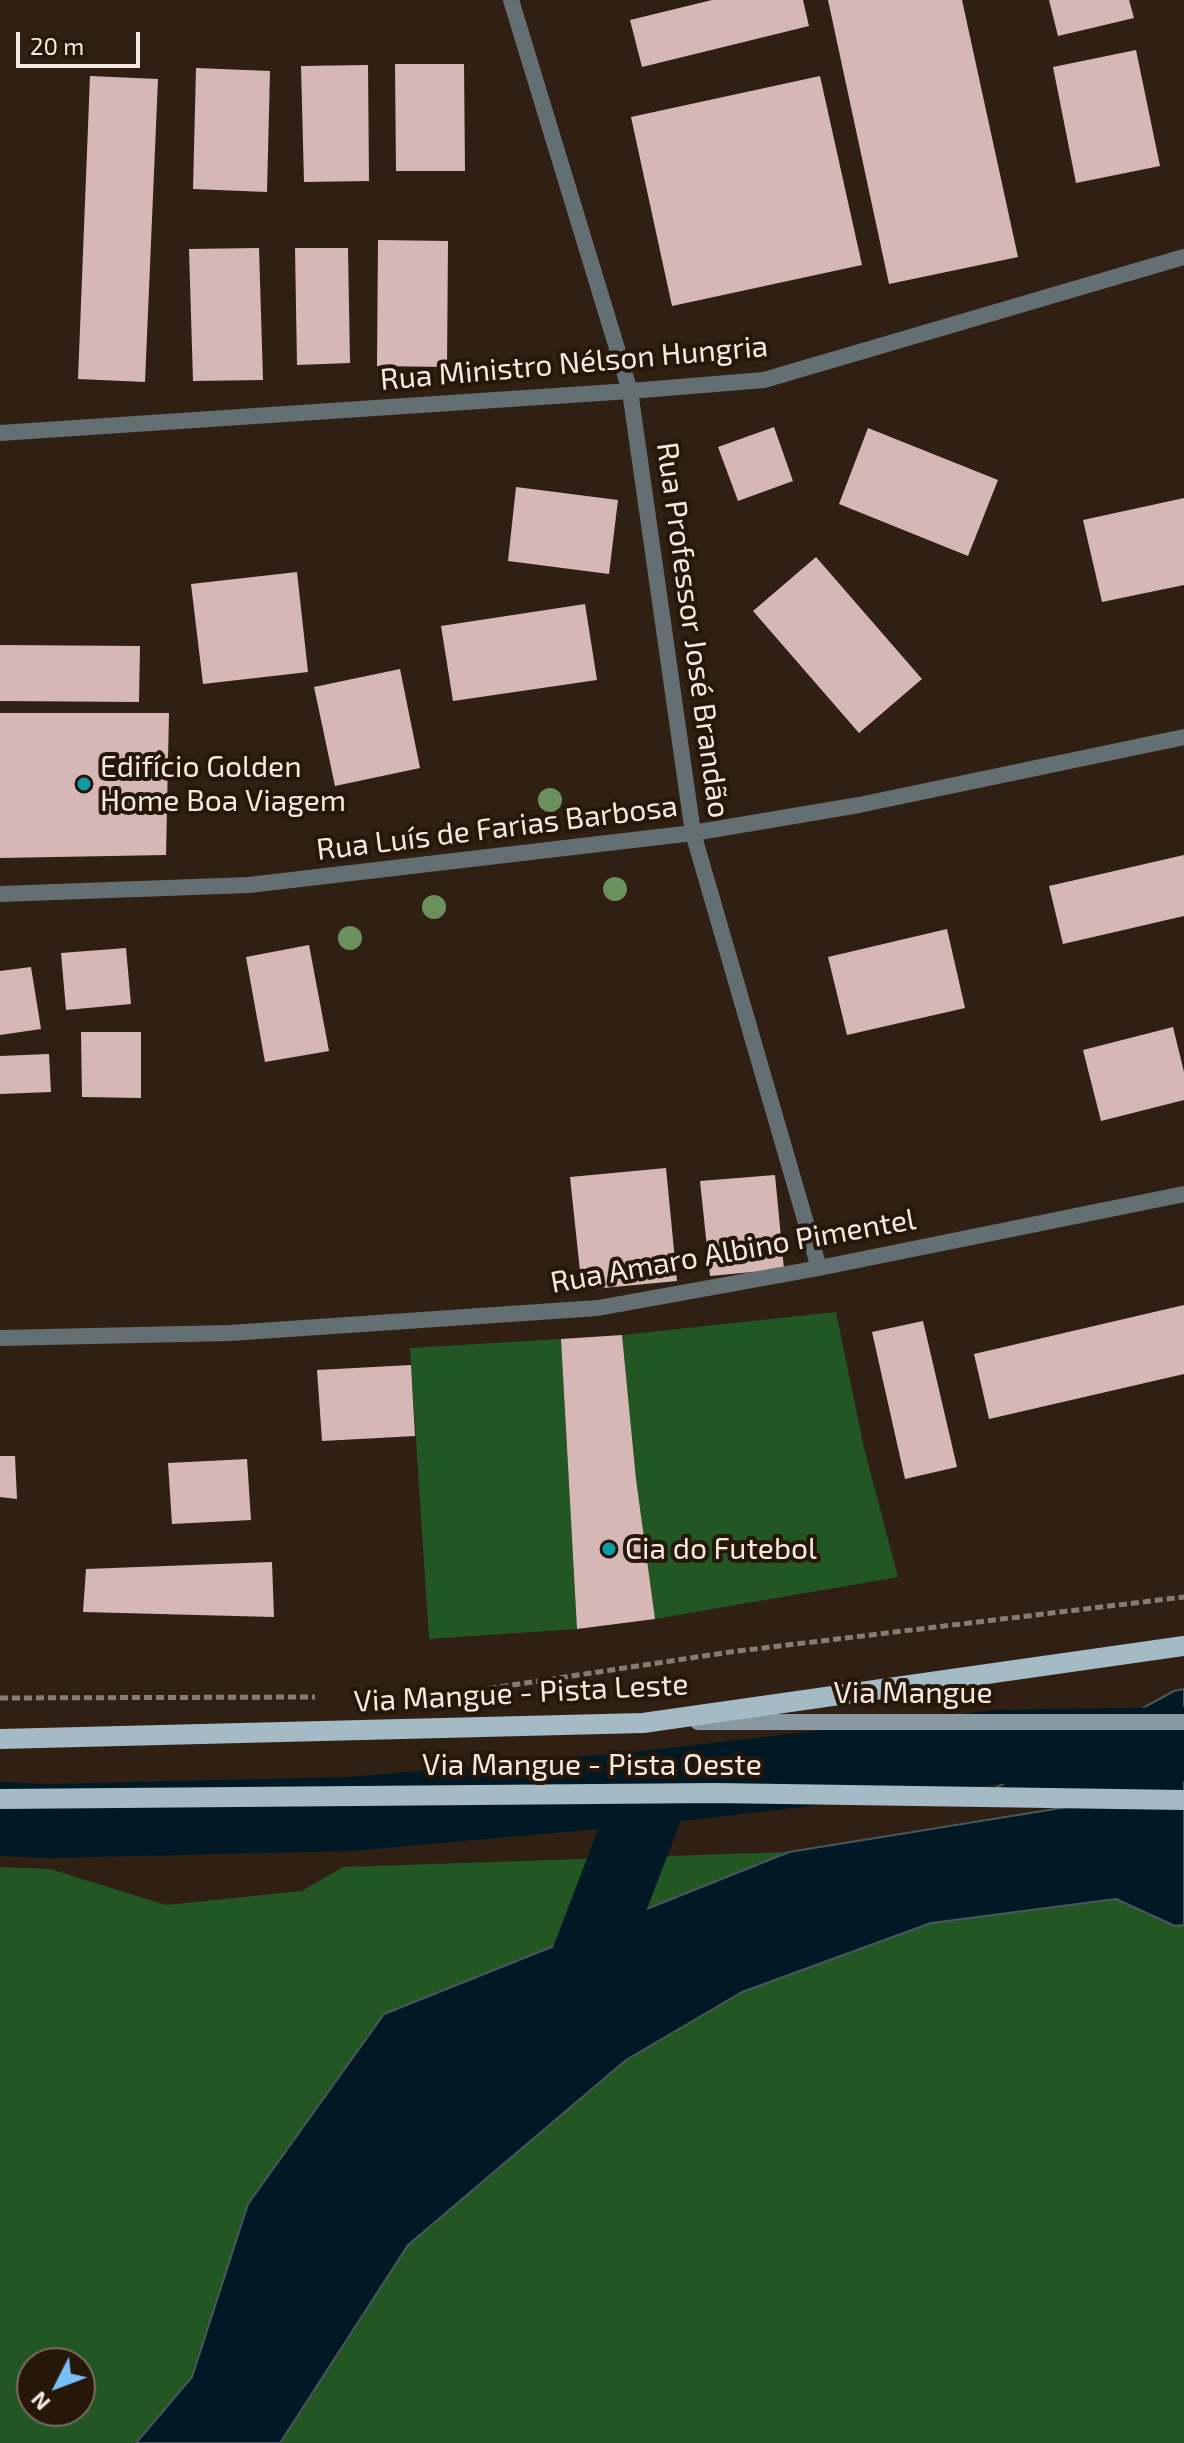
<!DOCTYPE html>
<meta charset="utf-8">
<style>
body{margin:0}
#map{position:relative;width:1184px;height:2443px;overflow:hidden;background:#302013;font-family:"Exo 2",sans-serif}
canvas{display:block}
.north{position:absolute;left:16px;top:2347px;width:80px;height:80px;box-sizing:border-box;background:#261709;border:2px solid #786b5f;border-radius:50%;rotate:228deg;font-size:22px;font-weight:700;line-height:32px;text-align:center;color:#f4e9e0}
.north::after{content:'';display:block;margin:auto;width:28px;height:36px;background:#79bff8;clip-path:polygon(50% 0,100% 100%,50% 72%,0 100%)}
.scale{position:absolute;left:16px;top:32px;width:124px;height:36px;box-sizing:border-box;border:4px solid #f4e9e0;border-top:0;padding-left:10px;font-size:24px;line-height:28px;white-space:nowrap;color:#f4e9e0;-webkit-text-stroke:6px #261709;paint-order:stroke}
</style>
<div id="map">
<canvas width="1184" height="2443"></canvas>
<div class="north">N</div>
<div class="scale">20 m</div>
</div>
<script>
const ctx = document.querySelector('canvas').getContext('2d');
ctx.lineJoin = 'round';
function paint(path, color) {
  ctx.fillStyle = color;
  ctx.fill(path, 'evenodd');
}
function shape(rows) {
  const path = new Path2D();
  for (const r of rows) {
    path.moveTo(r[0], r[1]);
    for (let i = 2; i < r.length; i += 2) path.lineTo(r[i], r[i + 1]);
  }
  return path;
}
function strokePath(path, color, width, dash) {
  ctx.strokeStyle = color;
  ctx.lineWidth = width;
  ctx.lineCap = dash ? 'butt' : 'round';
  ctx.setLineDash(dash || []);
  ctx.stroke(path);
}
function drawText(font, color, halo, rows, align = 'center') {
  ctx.font = font + ' "Exo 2",sans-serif';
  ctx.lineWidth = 8;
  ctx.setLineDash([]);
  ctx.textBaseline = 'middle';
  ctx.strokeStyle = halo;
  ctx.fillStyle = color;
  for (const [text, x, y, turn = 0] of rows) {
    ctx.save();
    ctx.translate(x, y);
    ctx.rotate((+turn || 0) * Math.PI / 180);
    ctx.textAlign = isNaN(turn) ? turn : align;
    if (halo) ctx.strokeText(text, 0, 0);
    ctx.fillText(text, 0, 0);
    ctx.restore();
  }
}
const green = shape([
 [836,1312,864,1448,898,1577,655,1619,636,1479,622,1335],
 [561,1339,577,1629,429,1639,410,1348],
 [789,1852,384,2014,248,2204,192,2377,136,2443,0,2443,0,1867,50,1869,166,1905,302,1891,343,1867],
 [32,2363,80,2363,80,2411,32,2411],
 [1116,1899,1175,1926,1184,1925,1184,2443,281,2443,408,2245,626,2060,742,1992,931,1923]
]);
const water = shape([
 [1184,1689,1184,1925,1175,1926,1116,1899,931,1923,742,1992,626,2060,408,2245,280,2443,136,2443,192,2377,248,2204,384,2014,789,1852,1092,1803,983,1795,1174,1691,1184,1689]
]);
const river = shape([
 [0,1819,50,1821,351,1814,654,1787,998,1747,1184,1744],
 [564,2022,654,1787]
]);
const building = shape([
 [712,0,803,0,809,26,642,67,630,20],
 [828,0,962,0,1018,257,889,284],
 [1049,0,1129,0,1134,18,1058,36],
 [1136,50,1160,166,1076,183,1053,67],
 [395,64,464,64,465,171,396,171],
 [368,65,369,181,304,182,301,66],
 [196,68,270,71,267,192,193,189],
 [90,76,158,79,145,382,78,379],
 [820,76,862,265,672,306,631,117],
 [378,240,448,241,447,367,377,366],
 [259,248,263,380,193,381,189,249],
 [295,248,348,248,350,363,297,365],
 [774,427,793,481,738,501,718,447],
 [868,428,998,480,968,556,839,504],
 [516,487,618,500,609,574,508,561],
 [1184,498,1184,585,1102,602,1083,520],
 [816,557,922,679,859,733,753,611],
 [297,572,308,672,203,684,191,584],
 [585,604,597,680,453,701,441,626],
 [0,645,140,646,139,702,0,701],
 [400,669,420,768,335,786,314,687],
 [0,713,169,713,166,855,0,858],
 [1184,855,1184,916,1063,944,1049,886],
 [947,929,965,1008,847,1035,828,957],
 [309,945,329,1051,265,1062,246,957],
 [126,948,131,1004,66,1010,61,953],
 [31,967,41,1029,0,1035,0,971],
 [1173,1027,1184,1072,1184,1100,1101,1121,1083,1050],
 [81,1032,141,1032,141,1098,82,1097],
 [49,1054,51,1092,0,1094,0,1056],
 [666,1168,677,1281,582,1290,570,1177],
 [775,1175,784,1269,710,1276,700,1181],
 [1184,1305,1184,1374,989,1419,974,1354],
 [923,1321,957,1467,905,1479,872,1332],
 [622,1335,636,1479,655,1619,577,1629,561,1339],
 [411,1365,415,1436,322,1441,317,1370],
 [0,1456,15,1456,17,1499,0,1497],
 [247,1459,251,1520,172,1524,168,1463],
 [272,1562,274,1617,83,1612,86,1569]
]);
const path = shape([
 [453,1694,730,1652,1184,1597],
 [0,1698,315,1697]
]);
const minor = shape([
 [511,0,630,391,693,833,819,1268],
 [0,433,630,391,764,380,1184,257],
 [0,894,249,885,693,833,859,805,1184,737],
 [0,1338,230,1333,598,1308,819,1268,1184,1194]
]);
const secondary = shape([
 [698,1722,1184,1722]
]);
const primary = shape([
 [0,1739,643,1723,1184,1646],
 [0,1799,715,1793,1184,1800]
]);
const trees = [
 [550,800],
 [615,889],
 [434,907],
 [350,938]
];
const markers = [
 [84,784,8,"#0f9aa8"],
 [609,1549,8,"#0f9aa8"]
];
const streetNames = [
 ["Rua Ministro Nélson Hungria",574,363,-5],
 ["Rua Professor José Brandão",693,630,82],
 ["Rua Luís de Farias Barbosa",497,828,-7],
 ["Rua Amaro Albino Pimentel",733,1251,-10],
 ["Via Mangue - Pista Leste",521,1693,-3],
 ["Via Mangue",913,1693],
 ["Via Mangue - Pista Oeste",592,1765]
];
const poiNames = [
 ["Edifício Golden",100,767],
 ["Home Boa Viagem",100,801],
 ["Cia do Futebol",625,1549]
];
paint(green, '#225623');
paint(water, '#001925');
strokePath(water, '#49575d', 2);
strokePath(river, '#001925', 74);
paint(building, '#d5b8b5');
strokePath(path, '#887b70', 5, [8, 4]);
strokePath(minor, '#646f74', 16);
strokePath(secondary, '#8899a2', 16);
strokePath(primary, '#a4bac5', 20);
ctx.fillStyle = '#6b8f5d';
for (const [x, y] of trees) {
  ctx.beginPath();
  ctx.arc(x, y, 12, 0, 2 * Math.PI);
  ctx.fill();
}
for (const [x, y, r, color] of markers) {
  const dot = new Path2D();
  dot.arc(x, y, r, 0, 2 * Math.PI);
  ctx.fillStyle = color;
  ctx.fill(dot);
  strokePath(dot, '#261709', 3);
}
drawText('30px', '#f4e9e0', '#261709', streetNames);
drawText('30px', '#f4e9e0', '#261709', poiNames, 'left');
</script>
